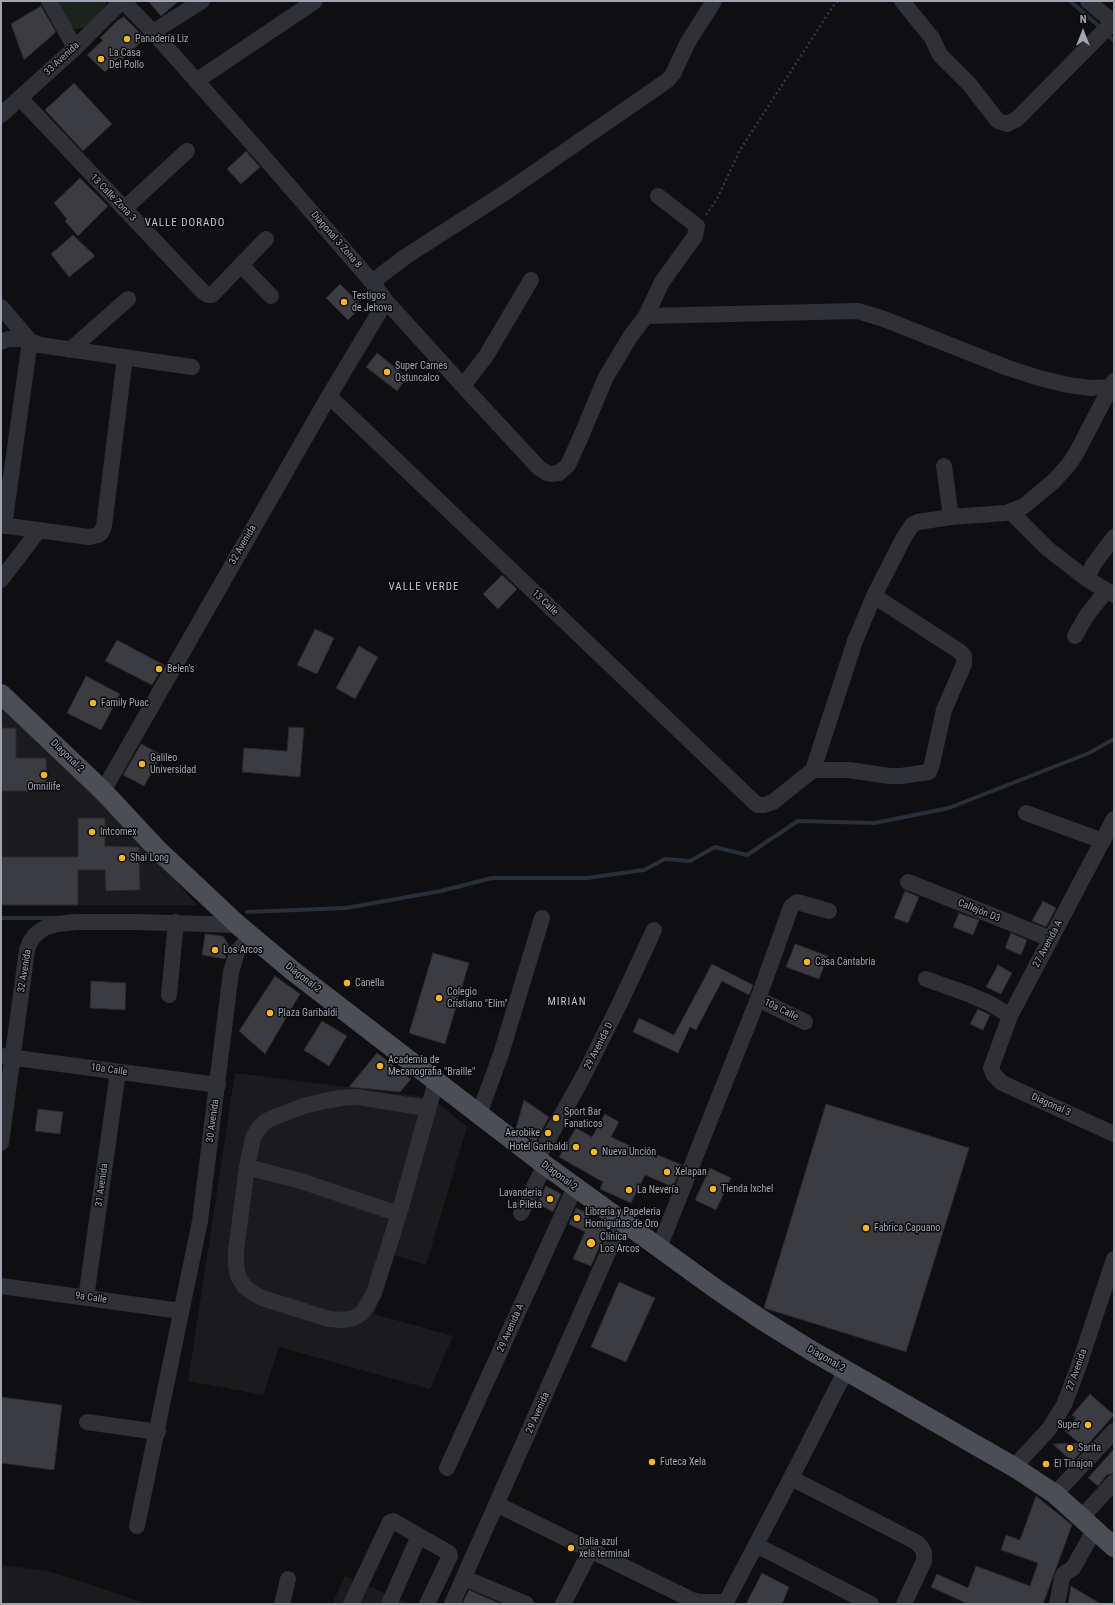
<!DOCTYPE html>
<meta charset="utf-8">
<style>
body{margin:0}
#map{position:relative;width:1115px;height:1605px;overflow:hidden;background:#0f0f11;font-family:"Roboto Condensed",sans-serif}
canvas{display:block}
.frame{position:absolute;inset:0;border:2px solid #a0a5b2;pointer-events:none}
.north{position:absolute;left:1063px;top:12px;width:40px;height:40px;-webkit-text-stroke:3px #0a0a0c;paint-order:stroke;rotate:0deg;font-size:11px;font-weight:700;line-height:16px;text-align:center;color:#a0a5b2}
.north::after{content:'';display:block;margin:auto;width:14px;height:18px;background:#a0a5b2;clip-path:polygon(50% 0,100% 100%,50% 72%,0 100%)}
</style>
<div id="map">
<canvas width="1115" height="1605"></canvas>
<div class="frame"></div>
<div class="north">N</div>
</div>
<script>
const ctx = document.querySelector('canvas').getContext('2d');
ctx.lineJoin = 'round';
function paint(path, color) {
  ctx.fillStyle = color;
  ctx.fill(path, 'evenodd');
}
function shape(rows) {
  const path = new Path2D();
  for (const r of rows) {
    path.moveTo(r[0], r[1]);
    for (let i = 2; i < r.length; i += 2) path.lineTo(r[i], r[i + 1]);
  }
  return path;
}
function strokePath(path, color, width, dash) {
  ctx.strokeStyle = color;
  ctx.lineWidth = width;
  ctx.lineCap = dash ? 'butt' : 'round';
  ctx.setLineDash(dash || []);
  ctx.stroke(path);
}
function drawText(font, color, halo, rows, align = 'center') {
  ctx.font = font + ' "Roboto Condensed",sans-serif';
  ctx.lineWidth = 3;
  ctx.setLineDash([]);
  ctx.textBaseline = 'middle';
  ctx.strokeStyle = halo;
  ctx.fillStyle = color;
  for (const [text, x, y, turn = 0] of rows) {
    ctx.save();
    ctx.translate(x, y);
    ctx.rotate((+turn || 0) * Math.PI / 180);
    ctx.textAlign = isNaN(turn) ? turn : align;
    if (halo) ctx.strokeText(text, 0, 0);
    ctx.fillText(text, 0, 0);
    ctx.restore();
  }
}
const built = shape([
 [1,707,62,759,144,845,197,905,1,905],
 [235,1073,432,1098,467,1127,426,1265,391,1254,374,1314,453,1336,430,1389,279,1347,263,1395,188,1381],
 [1,1565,47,1571,77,1580,146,1604,1,1604],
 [345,1576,409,1604,332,1604]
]);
const green = shape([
 [58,1,106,1,106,4,93,22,84,28,75,29,70,24]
]);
const stream = shape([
 [1070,1,1101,28],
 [1106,33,1114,41],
 [247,912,346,908,441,891,492,878,587,878,644,870,665,859,690,861,715,847,747,855,798,821,875,823,949,808,1089,753,1114,739],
 [1,918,55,918]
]);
const building = shape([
 [148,1,179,1,161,16,148,1],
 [41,6,56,32,24,60,11,24,41,6],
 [124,17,145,38,122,60,119,57,105,72,87,55,103,40,100,38,118,20,124,17],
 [74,83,112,124,83,151,45,110,74,83],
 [246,151,260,167,241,184,227,169,246,151],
 [80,178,108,206,78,236,65,221,67,219,54,203,80,178],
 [73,235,95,256,69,277,51,254,73,235],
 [340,284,362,306,348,320,326,298,340,284],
 [377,353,407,377,397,391,366,367,377,353],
 [502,575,517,589,498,609,483,594,502,575],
 [315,629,334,638,317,674,297,665,315,629],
 [117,640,164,665,152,685,105,661,117,640],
 [359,646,378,657,355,699,336,688,359,646],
 [86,676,120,694,101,730,67,713,86,676],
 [289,727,304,728,300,777,242,772,244,748,287,751,289,727],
 [1,728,16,728,16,758,46,758,47,791,1,791,1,728],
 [141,744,162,755,144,786,123,775,141,744],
 [78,818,105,818,105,846,139,847,140,890,106,891,105,870,78,870,78,905,1,905,1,857,78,857,78,818],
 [905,891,919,897,908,923,894,918,905,891],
 [1043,901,1056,908,1046,927,1032,921,1043,901],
 [959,913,979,920,973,935,953,927,959,913],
 [1011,933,1027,940,1021,955,1005,948,1011,933],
 [205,934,223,936,228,944,225,959,202,955,205,934],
 [795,944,828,956,819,979,786,967,795,944],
 [433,953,469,963,445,1044,409,1033,433,953],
 [712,964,753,985,749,995,722,981,696,1030,690,1027,678,1053,633,1032,639,1018,674,1035,712,964],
 [998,965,1012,973,1001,994,986,987,998,965],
 [275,976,300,994,265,1054,239,1031,275,976],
 [91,981,126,983,125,1010,90,1008,91,981],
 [978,1009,990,1015,983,1030,970,1024,978,1009],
 [322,1021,347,1036,329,1066,304,1050,322,1021],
 [377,1053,411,1079,400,1092,349,1087,377,1053],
 [524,1100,549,1117,535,1143,516,1128,524,1100],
 [826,1104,969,1148,906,1352,764,1308,826,1104],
 [38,1109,63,1112,60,1134,35,1131,38,1109],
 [605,1114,619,1122,611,1137,656,1158,658,1155,682,1165,673,1187,645,1175,631,1203,600,1189,603,1182,559,1157,576,1128,592,1137,605,1114],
 [710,1168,731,1178,716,1210,695,1200,710,1168],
 [546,1186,561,1194,553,1212,537,1203,546,1186],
 [576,1208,590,1214,588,1218,608,1227,591,1266,573,1259,585,1232,569,1224,576,1208],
 [619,1282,655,1298,626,1362,591,1347,619,1282],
 [1090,1394,1114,1415,1072,1462,1053,1444,1079,1443,1065,1431,1076,1418,1072,1415,1090,1394],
 [1,1397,62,1405,54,1470,1,1463,1,1397],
 [1114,1449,1114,1473,1107,1475,1098,1486,1088,1478,1114,1449],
 [1036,1496,1072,1525,1043,1604,968,1604,931,1587,937,1574,968,1588,976,1566,1030,1586,1038,1563,1001,1550,1006,1535,1020,1540,1036,1496],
 [762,1573,789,1587,782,1604,746,1604,762,1573],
 [1071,1586,1101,1604,1068,1604,1071,1586],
 [469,1590,501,1604,462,1604,469,1590]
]);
const path = shape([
 [706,215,717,199,740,150,835,3,838,1]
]);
const minor = shape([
 [49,1,75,48],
 [123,1,153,32,264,157,372,282,386,301,463,386,539,468,547,473,552,474,559,473,568,465,579,441,606,377,630,337,646,316,662,282,695,236,697,226,658,196],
 [902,1,932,38,940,55,969,84,998,121,1007,124,1017,119,1113,22],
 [1088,1,1114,23],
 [153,32,202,1],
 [196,81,315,1],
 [20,98,203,292,208,295,212,295,266,239],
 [1,115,75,48,122,1],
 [124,209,187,151],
 [241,265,271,296],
 [372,282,405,257,506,192,668,80,673,74,688,42,714,1],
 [1,307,30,341,4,526],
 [646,316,858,311,884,319,1008,368,1039,378,1068,385,1091,388,1112,387],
 [1,342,8,339,19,339,30,341,40,345,192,367],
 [70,350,128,299],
 [463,386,486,356,531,280],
 [329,396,754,802,758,805,764,805,773,802,813,770,855,641,874,596,903,539,912,525,918,522,951,517,1006,513,1024,506,1054,481,1070,463,1077,452,1114,381],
 [944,466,951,517],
 [1011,512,1048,549,1087,579,1114,595],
 [1,525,89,537,98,535,101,533,104,526,125,357],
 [1087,579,1093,565,1114,537],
 [1,580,39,530],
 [1075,636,1087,615,1106,591],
 [813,770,849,770,889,776,901,776,929,772,932,764,944,710,964,664,964,656,959,651,874,596],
 [103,791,329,396,386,301],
 [1026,813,1103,841],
 [1114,819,1010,1016,991,1068,994,1075,1002,1083,1114,1134],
 [908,882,1051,939],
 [926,979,968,994,991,1004,1010,1016],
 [169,995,176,922],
 [758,999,805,1022],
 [1,1056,218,1085],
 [427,1108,357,1097,341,1098,324,1101,304,1106,277,1116,266,1121,258,1129,253,1138,247,1167,236,1251,236,1265,238,1276,244,1286,253,1293,262,1298,329,1319,342,1320,354,1318,362,1313,368,1304,374,1293,399,1214,436,1081],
 [479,1114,501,1054,542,918],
 [1,1143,27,950,30,942,36,934,46,927,57,924,76,922,137,922,238,925],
 [537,1159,583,1077,620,1003,654,930],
 [247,1167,301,1181,399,1214],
 [521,1213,545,1165],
 [659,1248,758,999,791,907,797,902,829,911],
 [1,1286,181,1311],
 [86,1298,118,1072],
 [87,1422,158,1432],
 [1014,1467,1049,1429,1064,1405,1078,1368,1114,1259],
 [447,1468,575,1187],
 [791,1478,916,1542,921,1547,924,1552,924,1561,904,1604],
 [1055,1494,1114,1431],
 [496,1504,692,1600,699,1602,726,1602],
 [1082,1517,1114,1482],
 [137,1526,200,1221,231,972,237,952,251,936],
 [756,1545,871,1604],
 [464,1578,526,1604],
 [282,1604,288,1579],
 [351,1604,390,1522,393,1521,449,1553,450,1556,427,1604],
 [389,1604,419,1536],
 [452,1604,622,1221],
 [563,1604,591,1550],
 [725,1604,791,1478,846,1370],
 [1057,1604,1062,1578,1064,1574,1073,1568,1095,1529]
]);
const major = shape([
 [1,694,103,791,158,850,238,925,293,971,545,1165,716,1289,762,1320,812,1351,1014,1467,1055,1494,1114,1547]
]);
const markers = [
 [127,39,4,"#f5b423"],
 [101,59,4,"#f5b423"],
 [344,302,4,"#f5b423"],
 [387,372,4,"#f5b423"],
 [159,669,4,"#f5b423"],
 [93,703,4,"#f5b423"],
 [142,764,4,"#f5b423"],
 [44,775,4,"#f5b423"],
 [92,832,4,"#f5b423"],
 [122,858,4,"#f5b423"],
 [215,950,4,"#f5b423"],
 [807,962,4,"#f5b423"],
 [347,983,4,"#f5b423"],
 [439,998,4,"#f5b423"],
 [270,1013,4,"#f5b423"],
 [380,1066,4,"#f5b423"],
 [556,1118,4,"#f5b423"],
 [548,1133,4,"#f5b423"],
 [576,1147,4,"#f5b423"],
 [594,1152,4,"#f5b423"],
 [667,1172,4,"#f5b423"],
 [713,1189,4,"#f5b423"],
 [629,1190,4,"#f5b423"],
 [550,1199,4,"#f5b423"],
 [577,1218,4,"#f5b423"],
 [866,1228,4,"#f5b423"],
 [591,1243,5,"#f5b423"],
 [1088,1425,4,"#f5b423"],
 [1070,1448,4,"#f5b423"],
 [652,1462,4,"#f5b423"],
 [1046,1464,4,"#f5b423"],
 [571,1548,4,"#f5b423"]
];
const poiNames = [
 ["Panadería Liz",135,39],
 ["La Casa",109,53],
 ["Del Pollo",109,65],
 ["Testigos",352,296],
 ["de Jehova",352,308],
 ["Super Carnes",395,366],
 ["Ostuncalco",395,378],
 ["Belen's",167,669],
 ["Family Puac",101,703],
 ["Galileo",150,758],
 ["Universidad",150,770],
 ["Omnilife",44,787,"center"],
 ["Intcomex",100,832],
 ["Shai Long",130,858],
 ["Los Arcos",223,950],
 ["Casa Cantabria",815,962],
 ["Canella",355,983],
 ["Colegio",447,992],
 ["Cristiano \"Elim\"",447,1004],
 ["Plaza Garibaldi",278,1013],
 ["Academia de",388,1060],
 ["Mecanografia \"Braille\"",388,1072],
 ["Sport Bar",564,1112],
 ["Fanaticos",564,1124],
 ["Aerobike",540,1133,"right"],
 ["Hotel Garibaldi",568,1147,"right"],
 ["Nueva Unción",602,1152],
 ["Xelapan",675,1172],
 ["Tienda Ixchel",721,1189],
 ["La Nevería",637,1190],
 ["Lavanderia",542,1193,"right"],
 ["La Pileta",542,1205,"right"],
 ["Libreria y Papeleria",585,1212],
 ["Homiguitas de Oro",585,1224],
 ["Fabrica Capuano",874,1228],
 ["Clínica",600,1237],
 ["Los Arcos",600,1249],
 ["Super",1080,1425,"right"],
 ["Sarita",1078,1448],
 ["Futeca Xela",660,1462],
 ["El Tinajon",1054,1464],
 ["Dalia azul",579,1542],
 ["xela terminal",579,1554]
];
const streetNames = [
 ["33 Avenida",62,59,-43],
 ["13 Calle Zona 3",113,198,46],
 ["Diagonal 3 Zona 8",336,240,49],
 ["32 Avenida",243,545,-60],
 ["13 Calle",545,603,44],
 ["Diagonal 2",67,756,44],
 ["Callejón D3",979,911,22],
 ["27 Avenida A",1048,944,-62],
 ["32 Avenida",25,971,-81],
 ["Diagonal 2",303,978,38],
 ["10a Calle",781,1010,26],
 ["29 Avenida D",599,1046,-63],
 ["10a Calle",109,1070,8],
 ["Diagonal 3",1051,1105,24],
 ["30 Avenida",213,1121,-82],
 ["Diagonal 2",559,1176,37],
 ["31 Avenida",102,1185,-82],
 ["9a Calle",91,1298,8],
 ["29 Avenida A",511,1328,-66],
 ["Diagonal 2",826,1359,30],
 ["27 Avenida",1077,1370,-71],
 ["29 Avenida",538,1413,-66]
];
const neighbourhoodNames = [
 ["VALLE DORADO",185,223],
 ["VALLE VERDE",424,587],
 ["MIRIAN",567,1002]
];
paint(built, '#1b1b1e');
paint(green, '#1c231d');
strokePath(stream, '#282f36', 4);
paint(building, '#3b3c41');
strokePath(building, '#29292d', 1);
strokePath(path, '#36383d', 2.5, [2, 3]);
strokePath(minor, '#303136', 16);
strokePath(major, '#4c4e55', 20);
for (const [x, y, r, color] of markers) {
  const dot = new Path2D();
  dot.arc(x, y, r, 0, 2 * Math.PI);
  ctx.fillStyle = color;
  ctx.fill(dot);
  strokePath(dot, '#0a0a0c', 1.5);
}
drawText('10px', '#a0a5b2', '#0a0a0c', poiNames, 'left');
drawText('10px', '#a0a5b2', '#0a0a0c', streetNames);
ctx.letterSpacing = '1px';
drawText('11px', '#c1c4ce', '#0a0a0c', neighbourhoodNames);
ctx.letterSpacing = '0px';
</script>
